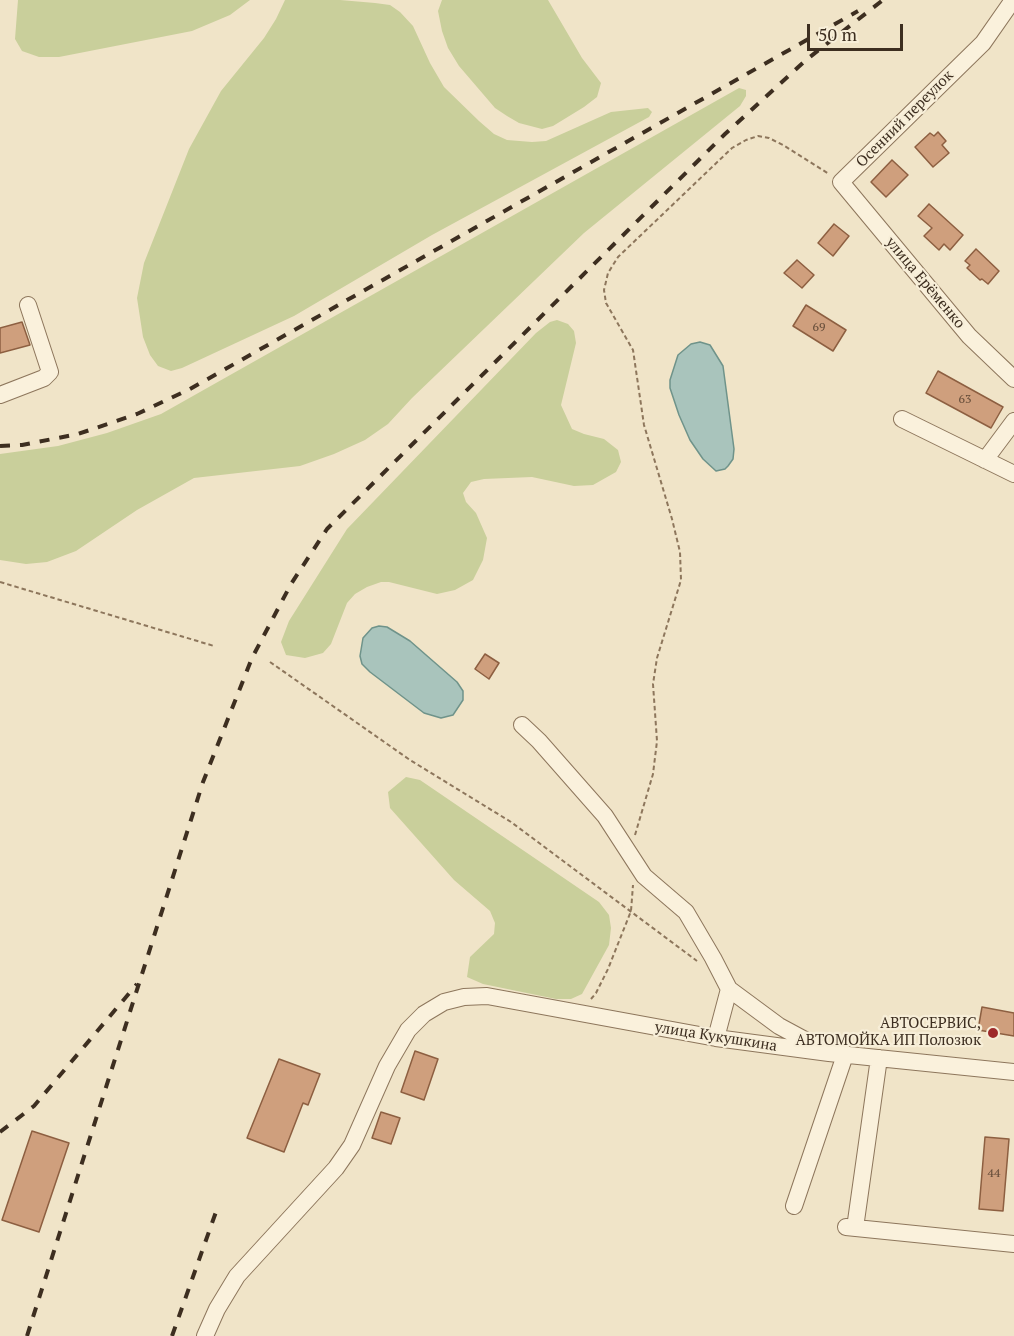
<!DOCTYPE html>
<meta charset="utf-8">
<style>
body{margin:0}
#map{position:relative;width:1014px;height:1336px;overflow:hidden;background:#f0e4c8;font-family:"PT Serif",serif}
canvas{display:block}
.scale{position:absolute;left:807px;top:24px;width:96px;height:27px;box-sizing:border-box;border:3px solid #3d2e20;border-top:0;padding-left:8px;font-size:18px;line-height:21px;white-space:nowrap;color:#3d2e20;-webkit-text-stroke:4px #f7eed8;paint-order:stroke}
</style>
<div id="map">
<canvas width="1014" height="1336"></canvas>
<div class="scale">50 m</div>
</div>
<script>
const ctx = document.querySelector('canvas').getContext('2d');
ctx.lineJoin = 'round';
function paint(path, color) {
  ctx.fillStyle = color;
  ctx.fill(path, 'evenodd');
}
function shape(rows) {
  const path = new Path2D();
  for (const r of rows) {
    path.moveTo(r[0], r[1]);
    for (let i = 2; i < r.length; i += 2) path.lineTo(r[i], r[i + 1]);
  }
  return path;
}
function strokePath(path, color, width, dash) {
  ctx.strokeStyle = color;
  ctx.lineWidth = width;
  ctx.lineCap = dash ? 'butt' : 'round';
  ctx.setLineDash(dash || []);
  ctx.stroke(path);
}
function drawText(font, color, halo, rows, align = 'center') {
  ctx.font = font + ' "PT Serif",serif';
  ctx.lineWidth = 4.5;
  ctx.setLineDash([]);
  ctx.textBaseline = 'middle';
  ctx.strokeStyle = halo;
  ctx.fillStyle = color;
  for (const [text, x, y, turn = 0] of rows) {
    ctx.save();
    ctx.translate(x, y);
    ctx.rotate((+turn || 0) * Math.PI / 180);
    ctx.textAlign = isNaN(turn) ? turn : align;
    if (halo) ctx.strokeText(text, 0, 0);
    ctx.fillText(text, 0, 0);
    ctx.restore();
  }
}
const green = shape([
 [18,0,250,0,230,15,192,31,59,57,39,57,22,51,15,39],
 [285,0,340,0,375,3,390,5,400,12,413,26,430,63,444,87,479,121,494,134,507,140,532,142,546,141,611,112,648,108,652,112,649,117,432,235,294,316,182,368,171,371,158,366,150,355,143,337,137,298,144,263,189,149,221,91,264,38,276,19],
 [442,0,548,0,582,58,601,83,597,97,584,107,553,126,542,129,519,123,507,116,495,108,459,66,448,48,442,31,438,11],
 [739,88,746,90,746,96,740,106,584,233,412,398,388,424,365,440,334,454,300,466,194,478,137,510,76,551,47,562,26,564,0,560,0,454,58,446,107,433,161,414],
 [557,320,568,324,574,331,576,343,561,405,572,429,584,434,604,439,618,450,621,462,616,472,593,485,574,486,532,477,484,479,471,482,463,493,466,502,476,513,487,538,483,560,473,580,455,590,437,594,389,582,381,582,367,587,355,594,347,603,331,644,323,653,305,658,286,655,281,642,289,621,347,529,536,333,550,322],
 [406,777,420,780,599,902,609,915,611,928,609,945,582,994,571,999,556,999,483,984,467,977,470,957,494,934,495,923,490,911,454,880,390,808,388,792]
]);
const water = shape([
 [700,342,710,345,723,366,734,449,733,459,728,466,725,469,716,471,703,459,690,440,679,415,670,388,670,380,678,355,691,344,700,342],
 [379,626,387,627,410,641,457,682,463,691,463,700,453,715,441,718,424,713,370,672,362,664,360,656,363,638,372,628,379,626]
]);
const building = shape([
 [938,132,946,141,942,145,949,153,933,167,915,147,930,133,934,136,938,132],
 [892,160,908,175,886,197,871,182,892,160],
 [929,204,963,235,950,250,944,244,939,250,924,236,932,228,918,216,929,204],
 [834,224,849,236,833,256,818,243,834,224],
 [976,249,999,271,988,284,982,279,980,280,967,268,970,265,965,261,976,249],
 [797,260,814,275,802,288,784,273,797,260],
 [806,305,846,330,833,351,793,326,806,305],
 [22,322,30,345,0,353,0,328,22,322],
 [938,371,1003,407,991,428,926,393,938,371],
 [485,654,499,663,489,679,475,669,485,654],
 [982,1007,1014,1013,1014,1036,978,1030,982,1007],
 [415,1051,438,1059,424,1100,401,1092,415,1051],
 [279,1059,320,1074,308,1105,303,1103,284,1152,247,1138,279,1059],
 [381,1112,400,1118,391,1144,372,1138,381,1112],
 [32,1131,69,1143,39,1232,2,1220,32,1131],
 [985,1137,1009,1139,1003,1211,979,1209,985,1137]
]);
const path = shape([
 [0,582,214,646],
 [270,662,410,760,511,822,697,961],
 [635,835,653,774,657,741,653,684,657,658,681,580,680,552,672,519,644,425,633,350,606,303,604,290,608,273,618,257,732,148,746,140,758,136,769,138,783,145,829,174],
 [591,999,596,993,608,969,631,911,633,885]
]);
const minor = shape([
 [1013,0,983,43,841,182,969,336,1014,379],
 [0,395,44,378,50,372,28,305],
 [902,419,1014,474],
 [985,460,1014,421],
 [522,725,539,741,605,816,644,876,686,912,713,958,729,989,779,1026,818,1047],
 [716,1038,729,989],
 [794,1206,845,1055],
 [846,1227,1014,1244],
 [855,1228,879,1058],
 [205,1336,217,1309,237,1276,336,1168,352,1145,387,1066,408,1030,424,1014,444,1002,464,997,487,996,716,1038,829,1053,1014,1072]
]);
const rail = shape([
 [0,446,22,445,78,434,137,414,190,389,858,11],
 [0,1132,34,1106,137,984],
 [27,1336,203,782,252,658,291,584,327,529,725,134,806,60,883,0],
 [172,1336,217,1209]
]);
const markers = [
 [993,1033,6,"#9e2a2b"]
];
const numberNames = [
 ["69",819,328],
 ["63",965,400],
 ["44",994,1174]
];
const streetNames = [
 ["Осенний переулок",905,119,-45],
 ["улица Ерёменко",925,283,50],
 ["улица Кукушкина",716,1037,9]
];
const poiNames = [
 ["АВТОСЕРВИС,",981,1024],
 ["АВТОМОЙКА ИП Полозюк",981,1041]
];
paint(green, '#c9cf9b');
paint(water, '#a9c4bc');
strokePath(water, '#6f938a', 1.5);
paint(building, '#cf9f7d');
strokePath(building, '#8d5f41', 1.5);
strokePath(minor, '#8d765c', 18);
strokePath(path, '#8d765c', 2, [4.5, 3]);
strokePath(minor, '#faf1dc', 16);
strokePath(rail, '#3d2e20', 4, [10, 10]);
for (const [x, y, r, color] of markers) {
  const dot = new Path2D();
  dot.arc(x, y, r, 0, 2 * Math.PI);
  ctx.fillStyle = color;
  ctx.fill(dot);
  strokePath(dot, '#f7eed8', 2);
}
drawText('12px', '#624a37', null, numberNames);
drawText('15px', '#3d2e20', '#f7eed8', streetNames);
drawText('15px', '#3d2e20', '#f7eed8', poiNames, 'right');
</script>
